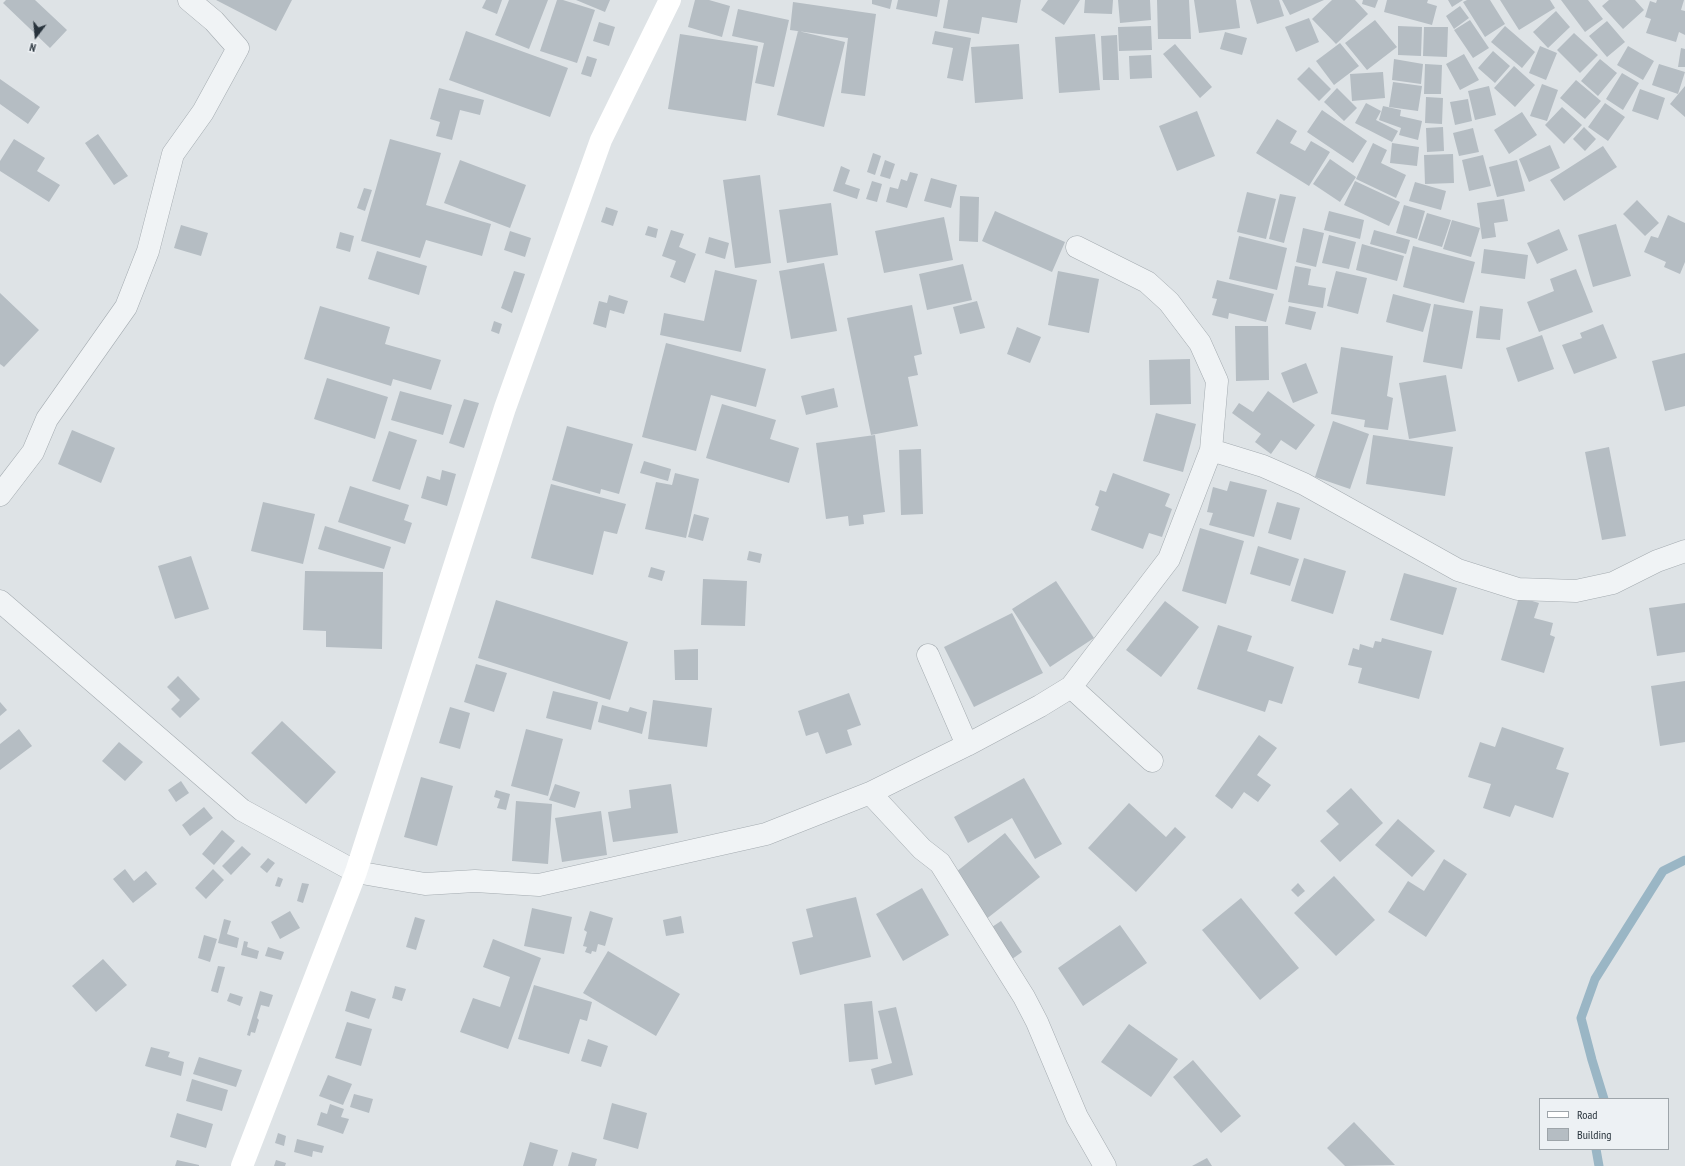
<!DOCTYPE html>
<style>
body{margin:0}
#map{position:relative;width:1685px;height:1166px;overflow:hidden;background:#dee3e6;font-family:"PT Sans Narrow",sans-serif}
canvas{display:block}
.legend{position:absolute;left:1539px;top:1098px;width:130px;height:52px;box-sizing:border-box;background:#edf1f4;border:1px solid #9ea5aa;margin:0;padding:5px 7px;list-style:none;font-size:12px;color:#28333c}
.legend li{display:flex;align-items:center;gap:8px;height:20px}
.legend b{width:20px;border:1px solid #9ea5aa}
.north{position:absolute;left:16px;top:16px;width:40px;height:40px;-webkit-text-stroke:3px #edf1f4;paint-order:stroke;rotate:196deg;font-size:11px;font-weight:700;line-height:16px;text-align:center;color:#28333c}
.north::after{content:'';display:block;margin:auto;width:14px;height:18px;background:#28333c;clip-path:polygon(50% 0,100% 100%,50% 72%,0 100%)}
</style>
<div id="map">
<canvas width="1685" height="1166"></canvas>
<ul class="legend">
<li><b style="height:5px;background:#fff"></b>Road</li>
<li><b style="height:11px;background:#b5bdc3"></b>Building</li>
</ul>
<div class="north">N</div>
</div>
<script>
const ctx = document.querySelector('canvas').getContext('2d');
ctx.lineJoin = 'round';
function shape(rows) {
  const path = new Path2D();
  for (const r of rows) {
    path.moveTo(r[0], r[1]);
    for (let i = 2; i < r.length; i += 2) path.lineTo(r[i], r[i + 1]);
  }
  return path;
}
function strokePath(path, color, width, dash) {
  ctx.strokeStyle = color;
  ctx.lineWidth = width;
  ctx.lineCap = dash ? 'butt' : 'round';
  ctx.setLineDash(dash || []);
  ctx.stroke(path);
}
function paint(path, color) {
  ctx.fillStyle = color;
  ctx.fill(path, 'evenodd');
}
const stream = shape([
 [1604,1099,1592,1060,1581,1018,1595,979,1663,871,1685,860],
 [1596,1149,1599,1166]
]);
const building = shape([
 [6,0,35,0,67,30,50,48,3,3],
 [216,0,292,0,276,31],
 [486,0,502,0,497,14,482,8],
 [509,0,548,0,529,49,495,35],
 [557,0,563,0,595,10,577,63,540,51],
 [576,0,610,0,605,12],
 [695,0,709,0,730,6,722,37,688,27],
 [872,0,892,0,890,9,872,4],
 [898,0,940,0,937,17,896,9],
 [948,0,1021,0,1017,23,982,17,979,34,943,28],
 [1048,0,1080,0,1064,25,1041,10],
 [1085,0,1113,0,1112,14,1084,13],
 [1118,0,1150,0,1151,20,1120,23],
 [1157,0,1189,0,1191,39,1158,39],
 [1194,0,1236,0,1240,28,1199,33],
 [1250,0,1279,0,1284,16,1257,24],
 [1282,0,1324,0,1290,15],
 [1332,0,1355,0,1368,14,1336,44,1312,19],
 [1363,0,1378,0,1375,8,1362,4],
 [1387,0,1428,0,1427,3,1437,6,1432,25,1384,12],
 [1448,0,1463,0,1452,7],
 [1467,0,1490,0,1505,24,1485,37,1463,2],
 [1500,0,1550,0,1555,8,1519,30],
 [1561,0,1588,0,1603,19,1585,32],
 [1609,0,1635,0,1644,10,1623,29,1602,6],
 [1657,0,1684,0,1681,10,1685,11,1685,35,1679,32,1676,42,1646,33,1651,19,1645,17,1650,1,1656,3],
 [793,2,876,14,865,96,841,93,848,38,790,30],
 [1460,6,1469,18,1454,29,1446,16],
 [738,9,789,20,774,87,755,83,764,43,732,36],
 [1556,11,1570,27,1548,48,1533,32],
 [1309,18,1319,42,1296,52,1285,27],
 [1375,20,1397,47,1367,70,1345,43],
 [1470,20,1489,48,1473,58,1454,30],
 [1607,21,1625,42,1607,57,1589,36],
 [599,22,615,27,609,46,593,41],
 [1151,26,1152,50,1119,51,1118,27],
 [1398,26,1422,27,1421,56,1398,55],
 [1505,26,1535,52,1522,68,1491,42],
 [1424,27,1448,27,1447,57,1423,56],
 [466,31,568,68,550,117,449,80],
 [798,31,845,42,824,127,777,115],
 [935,31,971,38,963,81,947,78,953,48,932,44],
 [1225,32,1247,38,1242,55,1220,49],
 [1574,33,1598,55,1580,73,1557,50],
 [680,34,758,46,746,121,668,109],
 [1095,34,1100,90,1059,93,1055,37],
 [1117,35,1119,80,1103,80,1101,36],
 [1340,43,1359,66,1334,85,1316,61],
 [1019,44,1023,99,975,103,971,47],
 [1175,44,1212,87,1200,98,1163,54],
 [1540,46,1557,53,1546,80,1529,73],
 [1628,46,1654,61,1643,80,1617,65],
 [1681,48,1685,49,1685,67,1678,67],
 [1493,51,1510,66,1495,83,1478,68],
 [1464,54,1479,80,1460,90,1446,64],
 [1151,55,1152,78,1130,79,1129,56],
 [587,56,597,59,591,77,581,74],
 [1394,59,1423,64,1421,84,1392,80],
 [1600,59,1617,73,1598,96,1581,81],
 [1425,64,1442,65,1441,94,1424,94],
 [1659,64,1685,72,1678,94,1652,85],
 [1514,66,1535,85,1515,107,1494,88],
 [1309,67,1331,89,1319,101,1297,79],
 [1383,72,1385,98,1352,101,1350,74],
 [1622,73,1639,83,1623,110,1606,99],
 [0,79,40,107,28,124,0,104],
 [1576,80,1601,101,1585,119,1560,98],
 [1393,82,1422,86,1418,111,1389,107],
 [1542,84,1558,90,1547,121,1530,116],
 [1489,86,1496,115,1475,120,1468,91],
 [1685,86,1685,117,1670,104],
 [439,88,484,100,480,115,460,110,452,140,436,136,440,122,430,119],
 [1337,88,1357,108,1344,121,1324,102],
 [1640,89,1665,98,1658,120,1632,111],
 [1426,97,1443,98,1442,124,1425,123],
 [1468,99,1472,121,1455,125,1450,102],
 [1366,103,1381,111,1376,120,1398,131,1392,142,1355,123],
 [1605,103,1625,117,1608,141,1588,127],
 [1383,106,1401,110,1400,116,1422,121,1418,140,1399,135,1401,128,1379,120],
 [1562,107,1582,125,1564,144,1545,125],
 [1322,110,1367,141,1353,163,1307,132],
 [1197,111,1215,156,1177,171,1159,126],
 [1522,112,1537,135,1509,154,1494,130],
 [1277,119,1297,131,1290,143,1305,151,1311,141,1330,152,1309,186,1256,153],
 [1443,127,1444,151,1427,152,1426,128],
 [1584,127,1596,139,1585,151,1573,139],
 [1473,128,1479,152,1459,156,1453,133],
 [98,134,128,176,114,185,85,143],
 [14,139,45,158,37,171,60,185,49,202,0,171,0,161],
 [390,139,441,153,426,205,491,224,482,256,426,240,420,258,361,241],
 [1373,143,1387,150,1381,163,1406,175,1396,198,1356,179],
 [1392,143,1419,147,1417,166,1390,163],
 [1550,145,1560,168,1529,182,1519,159],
 [1603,146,1617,167,1564,201,1550,180],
 [873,153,881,156,875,175,867,172],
 [1453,154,1454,183,1425,184,1424,155],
 [1483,155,1491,186,1469,191,1462,160],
 [1330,159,1356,177,1340,202,1313,184],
 [460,160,526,185,510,228,444,203],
 [885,160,895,164,890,179,880,176],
 [1517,160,1525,191,1497,197,1489,167],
 [841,166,850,170,845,184,860,189,857,199,833,191],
 [910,172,918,174,907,208,886,202,890,187,898,189,901,179,907,181],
 [760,175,771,263,735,268,723,180],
 [931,178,957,185,951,208,924,201],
 [872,181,882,184,877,202,866,199],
 [1355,181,1400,202,1389,226,1344,205],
 [1415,182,1446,191,1441,210,1409,201],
 [364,188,372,190,365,211,357,208],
 [1247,192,1276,199,1266,239,1237,232],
 [1280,194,1296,197,1284,243,1269,239],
 [960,196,979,197,978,242,959,241],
 [1504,199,1508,221,1494,223,1496,237,1482,239,1477,203],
 [1637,200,1659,223,1645,236,1623,214],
 [831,203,838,255,787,263,779,210],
 [1404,205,1425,211,1417,239,1396,233],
 [606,207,618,211,613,226,601,222],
 [995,211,1065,242,1052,272,982,241],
 [1329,211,1364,220,1360,239,1324,230],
 [1427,213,1451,220,1442,247,1418,240],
 [1668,215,1685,223,1685,262,1680,274,1664,267,1666,262,1644,252,1651,236,1658,238],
 [944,217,953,260,884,273,875,231],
 [1452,220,1480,228,1471,257,1443,249],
 [1616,224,1631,276,1593,287,1578,235],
 [181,225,208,233,201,256,174,248],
 [648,226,658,229,656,238,645,235],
 [1303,228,1324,233,1316,267,1296,262],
 [1559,229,1568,250,1537,264,1527,243],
 [671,230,684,234,679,247,696,254,685,283,670,277,676,261,662,256],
 [1374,230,1410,240,1406,254,1370,244],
 [510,231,531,238,525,257,504,250],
 [340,232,354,236,350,252,336,248],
 [1329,235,1356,242,1349,269,1322,263],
 [1239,236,1287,248,1277,290,1229,279],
 [709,237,729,243,725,259,705,253],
 [1362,244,1404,256,1397,281,1356,270],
 [1413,246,1475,262,1464,303,1403,287],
 [1484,249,1528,255,1525,279,1481,273],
 [377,251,427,266,419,295,368,279],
 [824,263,837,331,791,339,779,271],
 [963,264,972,300,927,310,919,274],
 [1295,266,1311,269,1308,285,1326,288,1323,308,1288,302],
 [1576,269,1593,312,1539,332,1527,302,1554,291,1550,279],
 [715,270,757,280,741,352,660,335,664,313,704,321],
 [514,271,525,274,512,313,501,308],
 [1058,271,1099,279,1089,333,1048,325],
 [1336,271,1367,278,1358,314,1327,306],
 [1217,280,1274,294,1266,322,1229,313,1228,319,1212,315,1217,299,1212,298],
 [0,293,39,330,4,367,0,364],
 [1393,294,1431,304,1423,332,1386,322],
 [609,295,628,301,624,314,610,310,606,328,593,324,599,301,607,303],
 [977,301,985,328,960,334,953,307],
 [1434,304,1473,311,1462,369,1423,362],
 [912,305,922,354,914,356,918,375,908,377,918,426,871,435,847,318],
 [320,306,390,327,385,344,441,360,431,390,393,379,391,386,304,359],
 [1289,306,1316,312,1311,330,1285,324],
 [1480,306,1503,309,1500,340,1476,338],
 [494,321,502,324,499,334,491,331],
 [1603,324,1617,358,1574,374,1562,345,1582,338,1580,333],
 [1235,326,1268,326,1269,380,1236,381],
 [1017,327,1041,337,1030,363,1007,354],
 [1542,335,1554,369,1518,382,1506,348],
 [666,343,766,369,756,407,711,395,696,451,642,437],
 [1341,347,1393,356,1387,396,1393,398,1388,430,1364,427,1365,420,1331,414],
 [1685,353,1685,406,1665,411,1652,361],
 [1190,359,1191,404,1150,405,1149,360],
 [1306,363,1318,393,1293,403,1281,373],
 [1446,375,1456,431,1409,439,1399,383],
 [327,378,388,397,375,439,314,419],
 [834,388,838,407,806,415,801,396],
 [400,391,452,405,443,435,391,420],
 [1268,391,1315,425,1296,450,1281,440,1271,454,1255,442,1261,434,1232,413,1239,403,1253,412],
 [464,399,479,403,464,448,449,443],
 [722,404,776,420,770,439,799,448,789,483,706,458],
 [1156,413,1196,424,1183,472,1143,461],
 [1333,421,1369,434,1350,489,1315,477],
 [567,426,633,444,619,494,601,489,600,494,552,480],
 [72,430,115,448,101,483,58,464],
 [389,431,417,440,400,490,372,481],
 [875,435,885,512,863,515,864,524,849,526,848,516,826,519,816,443],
 [1373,435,1453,447,1445,496,1366,484],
 [1609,447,1626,536,1602,540,1585,452],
 [921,449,923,514,901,515,899,450],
 [644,461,671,469,668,481,640,473],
 [442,470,456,474,447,506,421,498,427,476,440,480],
 [675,473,699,479,686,538,645,529,656,482,672,485],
 [1113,473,1170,494,1165,506,1172,509,1162,537,1149,533,1143,549,1091,530,1099,507,1095,505,1100,490,1106,492],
 [1230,481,1267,490,1254,537,1209,525,1213,513,1207,512,1213,487,1227,491],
 [551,484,626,504,617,534,604,531,593,575,531,558],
 [350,486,409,505,404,520,412,523,405,544,338,522],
 [263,502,315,514,303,564,251,551],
 [1277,502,1300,508,1291,540,1268,533],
 [694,514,709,518,703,541,688,537],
 [325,526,391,547,384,569,318,549],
 [1200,528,1244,541,1226,604,1182,591],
 [1258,546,1299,559,1290,586,1250,574],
 [749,551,762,554,760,563,747,560],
 [191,556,209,609,175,619,158,566],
 [1304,558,1346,571,1333,614,1291,601],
 [651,567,665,571,662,581,648,577],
 [305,571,383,572,382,649,326,647,326,631,303,630],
 [1404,573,1457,588,1443,635,1390,620],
 [703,579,747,581,745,626,701,625],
 [1056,581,1094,638,1050,667,1012,609],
 [1519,597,1539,603,1534,618,1553,623,1550,635,1555,637,1544,673,1501,660],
 [496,600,628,642,610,700,478,658],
 [1165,601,1199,627,1161,677,1126,650],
 [1685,603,1685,652,1657,656,1649,608],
 [1012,613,1043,673,974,707,944,647],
 [1218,625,1252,636,1247,651,1294,667,1282,704,1269,700,1265,712,1197,689],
 [1382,638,1432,651,1419,699,1358,683,1362,668,1348,665,1353,648,1359,650,1360,644,1373,648,1375,641,1381,642],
 [698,649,698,680,675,680,674,650],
 [476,664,507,673,494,712,464,702],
 [178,676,200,699,180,718,171,709,180,700,167,687],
 [1685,681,1685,742,1660,746,1651,686],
 [553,691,598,702,591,730,546,718],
 [849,693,861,725,847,730,852,745,826,754,818,732,806,736,798,711],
 [653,700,712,708,707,747,648,739],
 [0,702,7,710,0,716],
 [602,705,628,712,630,707,647,712,642,734,598,722],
 [450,707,470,713,460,749,439,743],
 [282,721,336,772,306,804,251,753],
 [1502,727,1564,748,1556,769,1569,773,1553,818,1515,805,1510,817,1483,808,1491,784,1468,777,1480,742,1495,747],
 [19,729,32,746,0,770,0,744],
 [526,729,563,739,548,796,511,786],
 [1259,735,1277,748,1257,775,1271,785,1258,802,1244,792,1232,809,1215,796],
 [119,742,143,762,125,781,102,761],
 [421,777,453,786,437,846,404,837],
 [1024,778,1062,844,1035,859,1012,818,968,843,954,817],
 [181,781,189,793,176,802,168,790],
 [555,784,580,792,575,808,549,800],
 [671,784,678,833,613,842,608,812,631,808,629,790],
 [1351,788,1383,823,1340,862,1320,841,1339,824,1326,811],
 [496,790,510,794,506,810,497,808,500,799,494,797],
 [516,801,552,804,548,864,512,861],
 [1129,803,1166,837,1175,827,1186,837,1136,892,1088,848],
 [204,807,213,818,190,836,182,825],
 [601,811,607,855,562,862,555,818],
 [1398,819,1435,851,1412,877,1375,845],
 [222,830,235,841,214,865,202,854],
 [1005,833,1040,877,985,920,951,876],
 [242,846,251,854,231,875,222,866],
 [268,858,275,863,267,873,260,867],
 [1444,859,1467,874,1426,937,1388,912,1408,881,1424,891],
 [125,869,134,881,146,871,157,884,133,903,113,879],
 [213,869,224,880,206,899,195,888],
 [1334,876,1375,920,1336,956,1294,913],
 [278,877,283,879,280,887,275,886],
 [302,883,309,884,303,903,297,901],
 [1298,883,1305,891,1298,897,1291,890],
 [922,888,949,935,903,961,876,914],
 [856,897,871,957,800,975,792,942,813,937,806,909],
 [1241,898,1299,968,1260,1000,1202,930],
 [532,908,572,917,564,954,524,946],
 [290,911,300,928,280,939,271,922],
 [590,911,613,918,605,946,598,944,596,952,592,951,591,954,585,952,587,947,583,946,587,932,584,930],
 [681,916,684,933,666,936,663,920],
 [415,917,425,920,416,950,406,947],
 [224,919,231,921,227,934,239,938,237,948,218,943],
 [1001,921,1022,952,1008,962,986,931],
 [1120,925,1147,963,1083,1006,1058,968],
 [204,935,217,939,210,962,198,958],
 [493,939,541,958,508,1049,460,1032,473,998,500,1007,510,977,483,967],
 [244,941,248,942,247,947,259,951,257,959,241,955],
 [268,947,284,952,281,960,265,956],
 [608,951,680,994,656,1036,583,993],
 [103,959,127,985,96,1012,72,986],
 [218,966,225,967,218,993,211,991],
 [534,985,592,1002,587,1021,580,1019,569,1054,518,1039],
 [395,986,406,989,402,1001,392,998],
 [260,991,273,995,269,1007,261,1005,257,1018,259,1020,255,1033,251,1032,250,1036,247,1035],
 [351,991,376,999,369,1019,345,1011],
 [230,993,243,997,240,1006,227,1001],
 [872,1001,878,1059,849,1062,844,1004],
 [896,1007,913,1075,875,1085,871,1069,892,1063,878,1011],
 [347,1022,372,1029,361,1066,335,1058],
 [1129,1024,1178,1059,1151,1097,1101,1062],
 [588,1039,608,1046,601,1067,581,1061],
 [151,1047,170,1052,168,1057,184,1062,181,1076,145,1066],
 [199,1057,242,1070,236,1087,193,1074],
 [1193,1060,1241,1116,1221,1133,1173,1077],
 [328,1075,352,1084,343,1105,319,1096],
 [192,1079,228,1090,222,1111,186,1101],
 [354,1094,373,1099,369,1113,350,1107],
 [612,1103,647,1113,638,1149,603,1139],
 [330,1104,344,1109,341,1117,349,1119,343,1134,317,1125,321,1112,327,1114],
 [177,1113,213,1124,206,1148,170,1137],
 [1354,1122,1395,1165,1345,1166,1327,1148],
 [278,1133,286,1136,284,1146,275,1143],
 [297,1139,324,1146,322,1153,313,1151,312,1157,294,1152],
 [530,1142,558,1150,553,1166,523,1166],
 [572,1152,597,1159,595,1166,568,1166],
 [1207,1158,1212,1166,1192,1166],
 [177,1160,199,1165,199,1166,175,1166],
 [276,1160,286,1163,285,1166,274,1166]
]);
const street = shape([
 [1211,450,1263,466,1304,484,1458,570,1518,589,1576,591,1613,583,1657,561,1685,551],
 [0,495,33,452,47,419,126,307,148,251,173,154,203,112,238,48,214,21,189,0],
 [0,601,242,810,356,872,425,884,475,881,539,885,766,834,870,793,967,745,1040,706,1071,687,1169,559,1211,450,1217,381,1200,343,1169,302,1147,282,1077,247],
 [928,655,967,745],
 [1071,687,1152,761],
 [870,793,922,849,940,863,1024,997,1037,1022,1077,1117,1105,1166]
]);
const secondary = shape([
 [242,1166,356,872,505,408,601,140,670,0]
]);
strokePath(stream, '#9ab6c5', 9);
paint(building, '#b5bdc3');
strokePath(street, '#a4abb0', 23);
strokePath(street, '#f0f3f5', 22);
strokePath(secondary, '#fff', 22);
</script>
